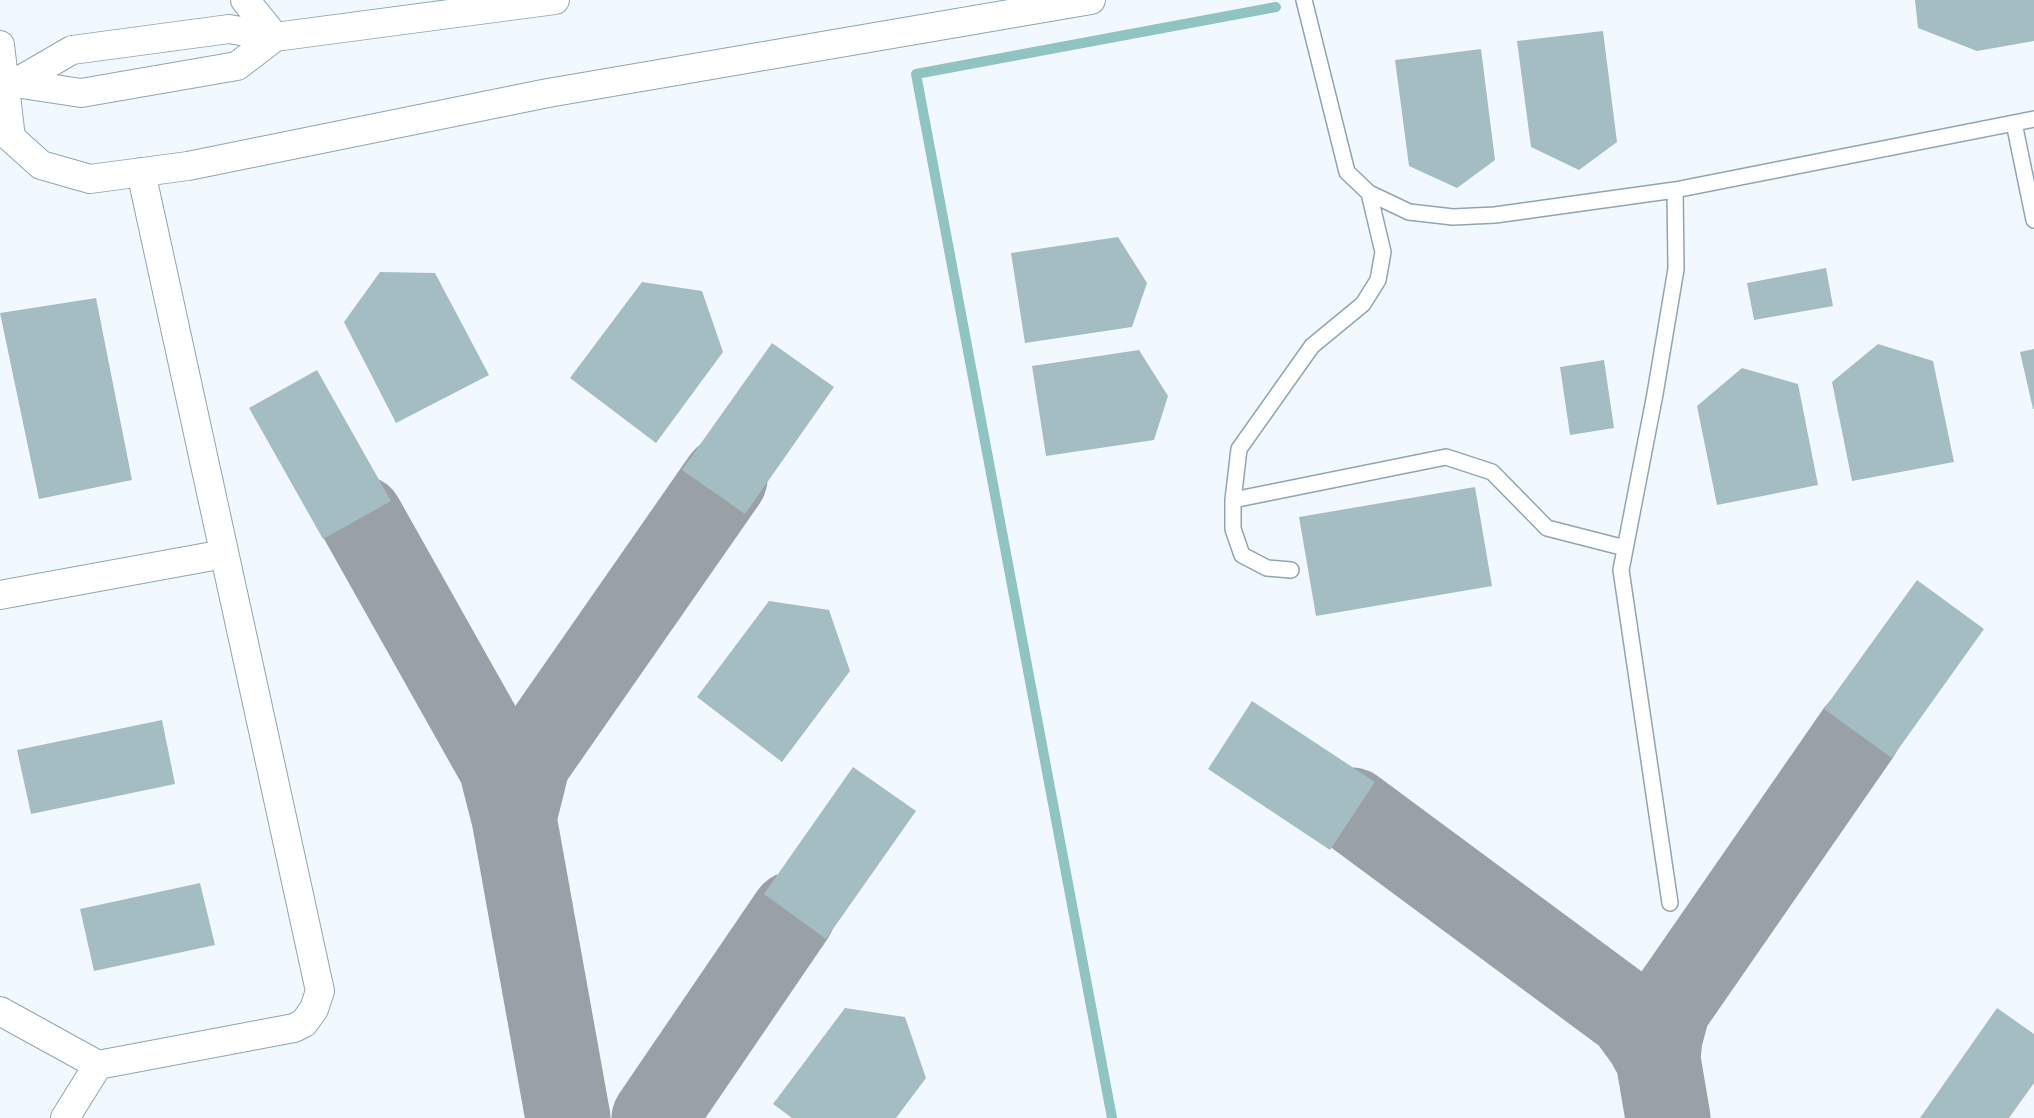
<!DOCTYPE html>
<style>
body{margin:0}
canvas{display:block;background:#f1f9ff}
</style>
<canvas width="2034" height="1118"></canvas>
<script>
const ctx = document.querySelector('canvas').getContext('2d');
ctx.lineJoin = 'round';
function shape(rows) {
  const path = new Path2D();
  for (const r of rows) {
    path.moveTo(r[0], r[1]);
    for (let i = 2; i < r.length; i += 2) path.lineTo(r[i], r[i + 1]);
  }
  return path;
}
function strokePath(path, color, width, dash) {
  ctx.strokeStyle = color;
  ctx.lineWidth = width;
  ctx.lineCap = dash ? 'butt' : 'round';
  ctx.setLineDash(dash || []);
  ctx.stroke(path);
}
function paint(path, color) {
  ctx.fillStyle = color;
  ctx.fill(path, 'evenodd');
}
const stream = shape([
 [1112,1118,916,74,1276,7]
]);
const taxiway = shape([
 [361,518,501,767,514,818,568,1118],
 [1352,810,1629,1015,1648,1041,1658,1059],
 [514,818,528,762,725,479],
 [654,1118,793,914],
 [1668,1118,1658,1059,1660,1038,1668,1008,1859,732]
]);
const building = shape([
 [1915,0,2034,0,2034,41,1977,51,1918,28],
 [1603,31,1617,142,1579,170,1531,147,1517,41],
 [1481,49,1495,160,1457,188,1409,166,1395,60],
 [1118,237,1147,283,1132,327,1025,343,1011,253],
 [1826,268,1833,306,1754,320,1747,283],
 [380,272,435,273,489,375,396,423,344,322],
 [642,282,702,291,723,352,656,443,570,378],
 [96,298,132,480,39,499,0,313],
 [772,343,834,387,745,514,682,470],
 [1878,344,1933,361,1954,462,1852,481,1832,382],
 [2034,349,2034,409,2033,409,2020,352],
 [1139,350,1168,396,1154,440,1046,456,1032,366],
 [1604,360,1614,428,1570,435,1560,367],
 [1742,368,1798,384,1818,485,1717,505,1697,406],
 [317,370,391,501,323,539,249,408],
 [1475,487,1492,586,1316,616,1299,517],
 [1917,580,1984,629,1892,758,1824,709],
 [769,601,829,610,850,671,782,762,697,697],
 [1252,701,1375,782,1330,850,1208,769],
 [162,720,175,784,31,814,17,750],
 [853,767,916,811,826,939,764,894],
 [200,883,215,945,94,971,80,909],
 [845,1008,905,1017,926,1078,896,1118,792,1118,773,1104],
 [1997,1008,2034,1034,2034,1083,2009,1118,1920,1118]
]);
const service = shape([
 [1304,0,1347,172,1369,193,1409,212,1453,217,1495,215,1675,190,2034,119],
 [2014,123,2034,220],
 [1233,500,1446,457,1492,472,1547,528,1625,548],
 [1291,570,1267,568,1242,555,1233,529,1233,500,1239,449,1312,346,1363,304,1378,280,1383,252,1369,193],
 [1670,903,1621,570,1655,394,1676,269,1675,190]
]);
const minor = shape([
 [245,0,275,37],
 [0,45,11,138,41,165,90,179,188,166,548,93,1091,0],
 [15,83,81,93,237,66,275,37],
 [0,86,15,83,72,50,229,29,275,37,555,0],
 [0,595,224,554],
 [0,1011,98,1065,65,1118],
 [98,1065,294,1028,304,1023,314,1009,320,991,141,172]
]);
strokePath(stream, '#91c3c2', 10);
strokePath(taxiway, '#99a1a7', 85);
paint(building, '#a4bdc3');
strokePath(service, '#91a4b1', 18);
strokePath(minor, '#91a4b1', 30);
strokePath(service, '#fff', 15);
strokePath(minor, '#fff', 28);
</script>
